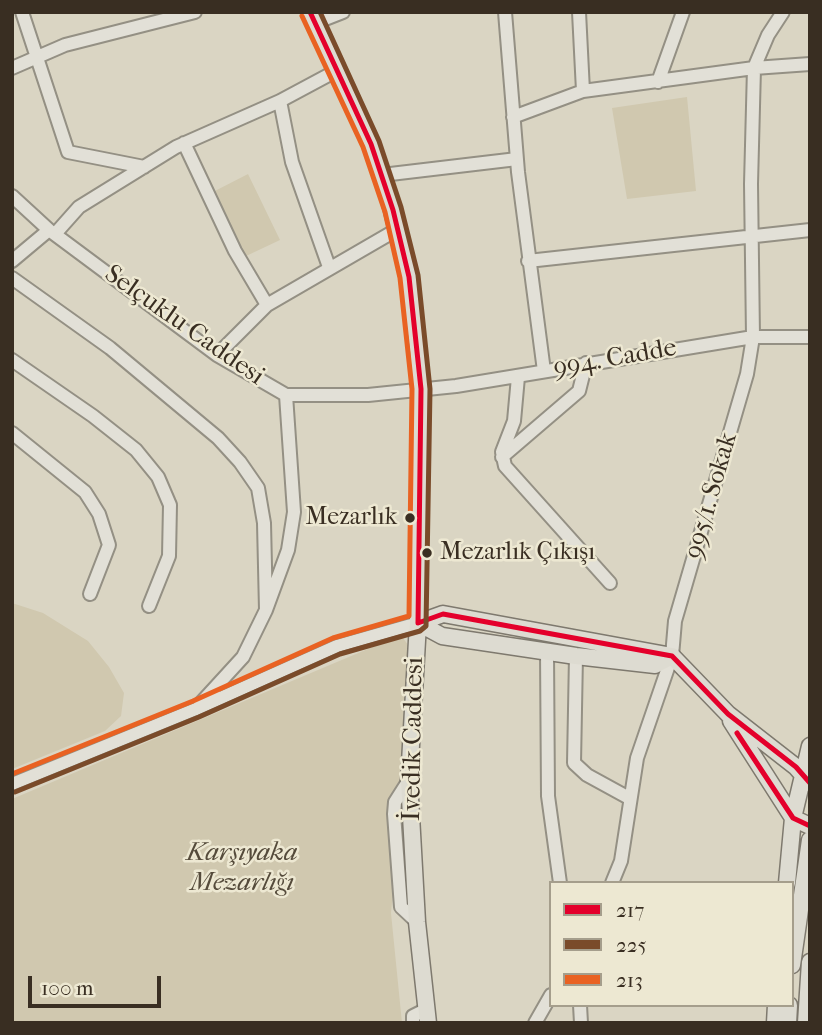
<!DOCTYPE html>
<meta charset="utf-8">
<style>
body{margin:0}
#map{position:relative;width:822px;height:1035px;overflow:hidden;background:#dad5c3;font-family:"IM FELL French Canon",serif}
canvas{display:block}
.frame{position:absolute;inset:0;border:14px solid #392e22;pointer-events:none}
.legend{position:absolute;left:549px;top:881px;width:245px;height:126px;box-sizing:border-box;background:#ede8d2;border:2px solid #a59e8c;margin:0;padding:9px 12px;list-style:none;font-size:21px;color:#392e22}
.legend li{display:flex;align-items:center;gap:14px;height:35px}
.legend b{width:35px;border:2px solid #a59e8c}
.scale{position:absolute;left:28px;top:976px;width:133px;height:32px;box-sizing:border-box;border:4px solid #392e22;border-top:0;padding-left:9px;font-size:21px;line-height:24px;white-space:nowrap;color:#392e22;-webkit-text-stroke:5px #ede8d2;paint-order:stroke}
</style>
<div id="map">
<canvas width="822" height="1035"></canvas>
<div class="frame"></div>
<ul class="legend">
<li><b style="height:9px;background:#e4002b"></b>217</li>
<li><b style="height:9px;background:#7a4b2a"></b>225</li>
<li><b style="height:9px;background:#e96222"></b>213</li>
</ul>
<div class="scale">100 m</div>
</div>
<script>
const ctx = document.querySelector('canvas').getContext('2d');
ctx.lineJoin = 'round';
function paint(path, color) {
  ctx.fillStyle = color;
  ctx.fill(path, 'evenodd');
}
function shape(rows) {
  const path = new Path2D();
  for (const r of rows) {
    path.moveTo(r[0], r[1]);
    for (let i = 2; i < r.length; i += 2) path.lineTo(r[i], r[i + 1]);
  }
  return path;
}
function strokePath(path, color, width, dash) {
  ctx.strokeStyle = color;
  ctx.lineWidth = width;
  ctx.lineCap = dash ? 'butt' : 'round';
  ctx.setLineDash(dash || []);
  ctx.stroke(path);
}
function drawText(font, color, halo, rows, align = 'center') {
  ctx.font = font + ' "IM FELL French Canon",serif';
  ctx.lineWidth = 5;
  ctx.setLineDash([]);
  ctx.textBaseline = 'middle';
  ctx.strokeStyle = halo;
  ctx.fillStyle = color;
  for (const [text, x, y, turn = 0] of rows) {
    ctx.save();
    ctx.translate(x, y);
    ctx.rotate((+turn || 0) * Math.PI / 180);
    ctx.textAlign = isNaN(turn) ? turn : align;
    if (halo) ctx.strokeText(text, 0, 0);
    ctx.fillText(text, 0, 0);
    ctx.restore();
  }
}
const green = shape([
 [687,97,696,191,627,199,612,108],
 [248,174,280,240,244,257,211,193],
 [12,603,43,613,88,641,109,667,124,693,121,716,105,731,12,769],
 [401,635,408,645,399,827,391,913,402,1023,12,1023,12,799]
]);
const minor = shape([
 [22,12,68,152,144,167],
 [505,12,518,172,544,371],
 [579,12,583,91],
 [315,23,343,12],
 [12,68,65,45,195,12],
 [658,82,683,12],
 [280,101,292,162,329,267],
 [513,117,583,91,754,68,810,64],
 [184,143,235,251,267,305],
 [382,175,517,159],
 [12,196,49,230,217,355,286,395,368,395,456,386,753,337,810,337],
 [55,234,79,207,176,147,280,101,336,71],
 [12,261,49,230],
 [528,261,810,230],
 [12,278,110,348,218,438,240,462,258,488,264,523,266,610],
 [217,355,267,305,398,229],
 [12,360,93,416,136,450,158,477,170,505,169,556,149,606],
 [518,377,514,421,502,452,505,466,610,583],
 [12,433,85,492,99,514,109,545,90,594],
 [502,457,579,391,586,363],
 [547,652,548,796,560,883],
 [576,656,574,763,587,775,629,798],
 [200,704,243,657,266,610,288,550,294,512,286,395],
 [409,780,395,802,394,814,401,907,417,922],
 [12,784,196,709,337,646,418,623],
 [612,883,621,861,637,758,672,656,675,621,747,374,753,337,751,184,754,68,768,35,783,12],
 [580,1005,581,1023],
 [413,1023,413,1016,427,1009],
 [535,1023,551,995]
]);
const major = shape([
 [310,12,371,144,385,183,409,277,418,350,421,389,418,623,409,780,417,922,428,1023],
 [418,623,443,614,672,656,728,714,796,767,810,783],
 [418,623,442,636,576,656,655,665,672,656],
 [731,721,793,818,810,826],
 [787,883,793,818,810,746],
 [792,965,810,840],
 [775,1023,776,1005],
 [788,1023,789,1005],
 [806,1023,810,962]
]);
const bus1 = shape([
 [310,12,371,144,393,210,409,277,421,389,418,623],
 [418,623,443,614,672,656,728,714,796,767,810,783],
 [737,733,793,818,810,826]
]);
const bus2 = shape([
 [15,792,199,717,340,654,420,631,426,626,430,389,418,275,401,207,379,141,320,12]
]);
const bus3 = shape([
 [12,774,193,701,333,638,409,616,412,389,400,278,385,212,363,147,302,16]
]);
const markers = [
 [410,518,6,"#392e22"],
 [427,553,6,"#392e22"]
];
const busNames = [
 ["Mezarlık",397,518],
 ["Mezarlık Çıkışı",440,553,"left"]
];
const streetNames = [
 ["Selçuklu Caddesi",184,326,35],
 ["994. Cadde",615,359,-10],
 ["995/1. Sokak",712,496,-74],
 ["İvedik Caddesi",414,739,-89]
];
const parkNames = [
 ["Karşıyaka",242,854],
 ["Mezarlığı",242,884]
];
paint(green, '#d0c8af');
strokePath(minor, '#949084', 16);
strokePath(major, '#7e796e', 19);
strokePath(minor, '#e2e0d7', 12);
strokePath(major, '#dddbd1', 16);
strokePath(bus1, '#e4002b', 5);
strokePath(bus2, '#7a4b2a', 5);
strokePath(bus3, '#e96222', 5);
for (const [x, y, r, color] of markers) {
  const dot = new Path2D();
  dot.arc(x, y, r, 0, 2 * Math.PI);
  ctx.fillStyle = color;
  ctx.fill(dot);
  strokePath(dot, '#ede8d2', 2.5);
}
drawText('24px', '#392e22', '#ede8d2', busNames, 'right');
drawText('26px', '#392e22', '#ede8d2', streetNames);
drawText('italic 26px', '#554b3b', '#ede8d2', parkNames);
</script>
